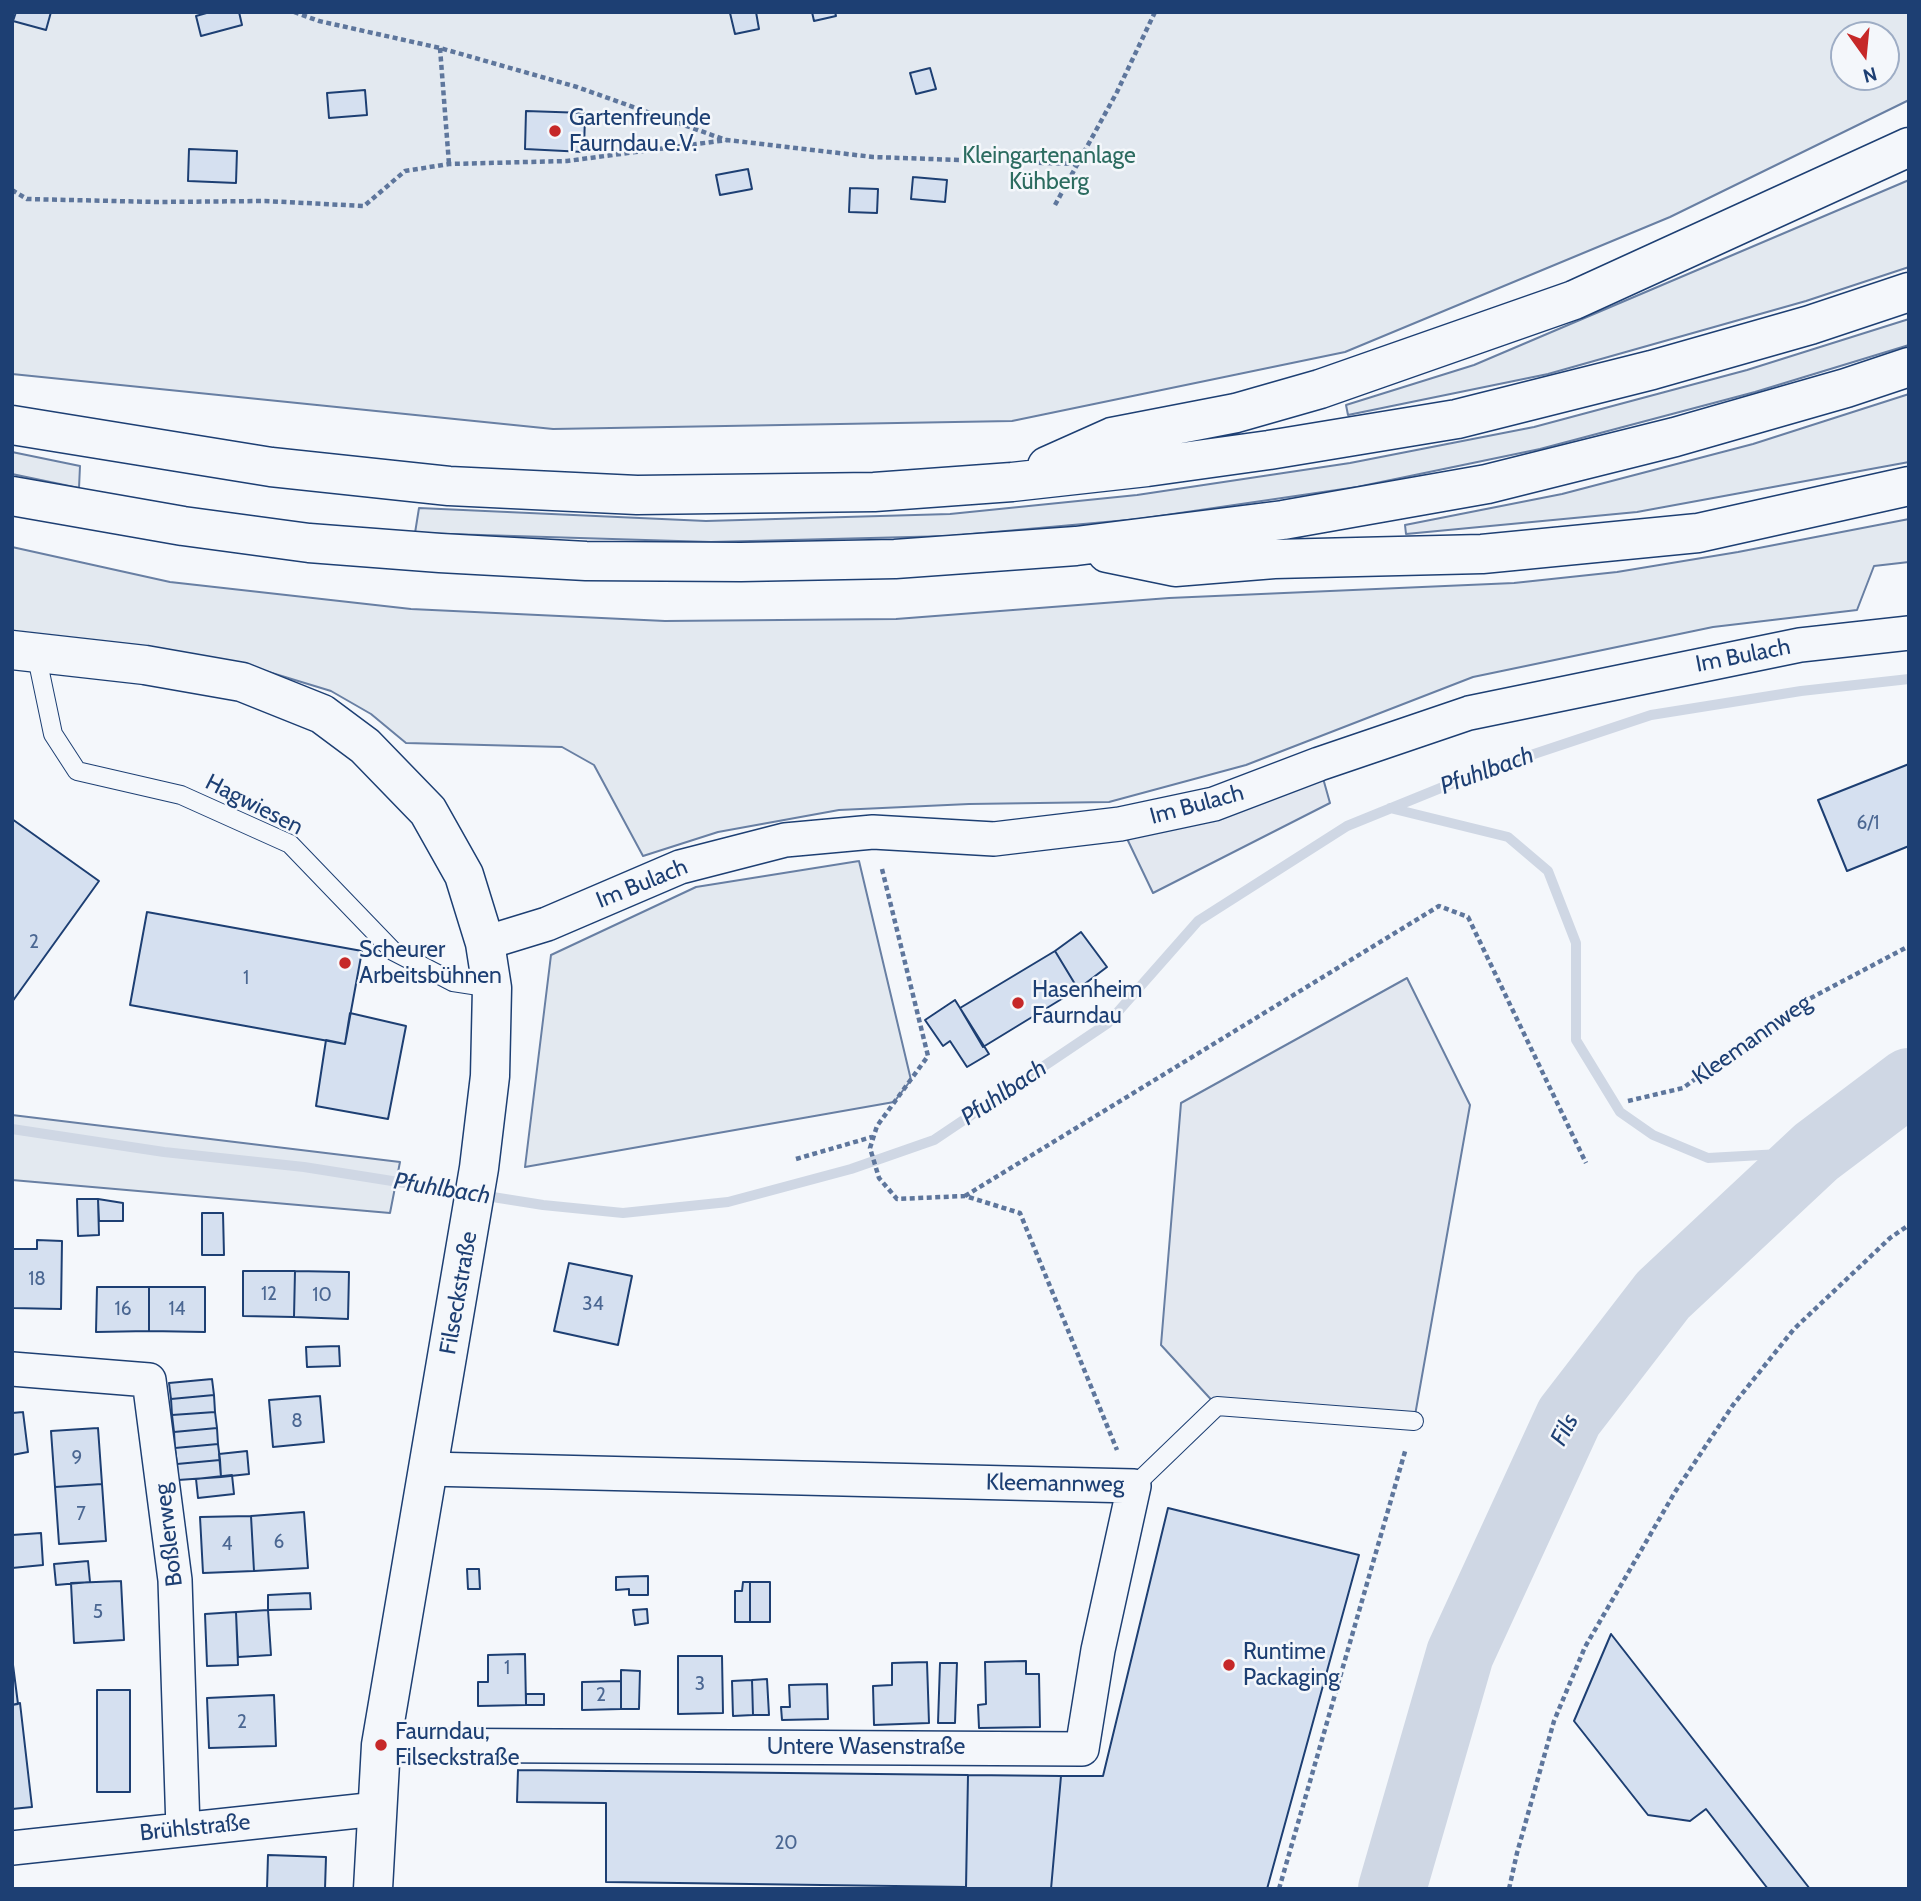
<!DOCTYPE html>
<meta charset="utf-8">
<style>
body{margin:0}
#map{position:relative;width:1921px;height:1901px;overflow:hidden;background:#f4f7fb;font-family:Cabin,sans-serif}
canvas{display:block}
.frame{position:absolute;inset:0;border:14px solid #1d3f73;pointer-events:none}
.north{position:absolute;left:1830px;top:21px;width:70px;height:70px;box-sizing:border-box;background:#f4f7fb;border:2px solid #9eadc5;border-radius:50%;rotate:165deg;font-size:19px;font-weight:700;line-height:28px;text-align:center;color:#1d3f73}
.north::after{content:'';display:block;margin:auto;width:24px;height:32px;background:#c62828;clip-path:polygon(50% 0,100% 100%,50% 72%,0 100%)}
</style>
<div id="map">
<canvas width="1921" height="1901"></canvas>
<div class="frame"></div>
<div class="north">N</div>
</div>
<script>
const ctx = document.querySelector('canvas').getContext('2d');
ctx.lineJoin = 'round';
function paint(path, color) {
  ctx.fillStyle = color;
  ctx.fill(path, 'evenodd');
}
function shape(rows) {
  const path = new Path2D();
  for (const r of rows) {
    path.moveTo(r[0], r[1]);
    for (let i = 2; i < r.length; i += 2) path.lineTo(r[i], r[i + 1]);
  }
  return path;
}
function strokePath(path, color, width, dash) {
  ctx.strokeStyle = color;
  ctx.lineWidth = width;
  ctx.lineCap = dash ? 'butt' : 'round';
  ctx.setLineDash(dash || []);
  ctx.stroke(path);
}
function drawText(font, color, halo, rows, align = 'center') {
  ctx.font = font + ' Cabin,sans-serif';
  ctx.lineWidth = 5;
  ctx.setLineDash([]);
  ctx.textBaseline = 'middle';
  ctx.strokeStyle = halo;
  ctx.fillStyle = color;
  for (const [text, x, y, turn = 0] of rows) {
    ctx.save();
    ctx.translate(x, y);
    ctx.rotate((+turn || 0) * Math.PI / 180);
    ctx.textAlign = isNaN(turn) ? turn : align;
    if (halo) ctx.strokeText(text, 0, 0);
    ctx.fillText(text, 0, 0);
    ctx.restore();
  }
}
const green = shape([
 [12,12,1909,12,1909,100,1670,217,1345,352,1012,421,553,429,12,374,12,12],
 [1844,35,1886,35,1886,77,1844,77,1844,35],
 [1909,180,1909,267,1806,301,1548,374,1348,415,1346,405,1474,365,1909,180],
 [1909,319,1909,345,1755,392,1540,449,1357,487,1139,519,950,536,711,542,415,533,419,508,706,521,950,514,1137,495,1350,463,1534,427,1747,370,1909,319],
 [1909,394,1909,462,1637,512,1406,534,1405,525,1562,494,1753,444,1909,394],
 [12,452,80,466,79,488,12,474,12,452],
 [1909,519,1909,562,1874,566,1857,610,1713,627,1473,677,1246,765,1109,802,969,804,839,810,718,832,643,856,594,765,562,747,406,743,371,714,331,691,262,670,12,631,12,547,170,582,411,609,665,621,896,619,1169,598,1514,583,1617,572,1738,552,1909,519],
 [859,861,911,1080,894,1102,525,1167,551,955,696,887,859,861],
 [12,1115,400,1162,390,1213,12,1180,12,1115]
]);
const parking = shape([
 [1319,764,1330,803,1153,893,1120,824,1319,764],
 [1407,978,1470,1105,1414,1421,1217,1406,1161,1345,1181,1103,1407,978]
]);
const stream = shape([
 [1390,808,1508,837,1548,871,1576,943,1576,1040,1620,1112,1653,1135,1708,1158,1816,1152],
 [12,1129,164,1152,304,1167,543,1205,623,1213,728,1202,851,1169,934,1140,1108,1023,1198,921,1347,826,1480,772,1651,715,1801,691,1909,679]
]);
const river = shape([
 [1392,1889,1460,1654,1569,1417,1663,1295,1816,1152,1909,1082]
]);
const building = shape([
 [16,12,51,12,46,30,13,21,16,12],
 [210,12,239,12,242,25,201,36,196,16,210,12],
 [735,12,756,12,759,29,735,34,730,13,735,12],
 [812,12,835,12,836,16,814,21,812,12],
 [930,68,936,89,916,94,910,73,930,68],
 [365,90,367,115,329,118,327,93,365,90],
 [526,111,585,113,584,152,525,149,526,111],
 [189,149,237,151,236,183,188,181,189,149],
 [748,169,752,189,720,195,716,175,748,169],
 [913,177,947,180,945,202,911,199,913,177],
 [850,188,878,189,877,213,849,212,850,188],
 [1909,764,1909,846,1847,871,1818,800,1909,764],
 [12,819,99,881,12,1002,12,819],
 [147,912,362,951,345,1044,130,1005,147,912],
 [1081,932,1107,967,1078,989,1055,951,1081,932],
 [1055,951,1078,989,983,1047,960,1008,1055,951],
 [955,1000,989,1054,967,1067,950,1041,943,1046,925,1020,955,1000],
 [350,1013,406,1026,388,1119,316,1106,326,1040,345,1044,350,1013],
 [77,1199,98,1199,99,1235,78,1236,77,1199],
 [98,1199,123,1203,123,1221,99,1221,98,1199],
 [202,1213,223,1213,224,1255,202,1255,202,1213],
 [37,1240,62,1241,61,1309,12,1308,12,1249,37,1249,37,1240],
 [569,1263,632,1276,618,1345,554,1331,569,1263],
 [243,1271,295,1271,294,1317,243,1316,243,1271],
 [295,1271,349,1272,348,1319,294,1317,295,1271],
 [97,1287,149,1287,149,1331,96,1332,97,1287],
 [149,1287,205,1287,205,1332,149,1331,149,1287],
 [339,1346,340,1366,307,1367,306,1347,339,1346],
 [212,1379,214,1395,171,1399,169,1383,212,1379],
 [214,1395,215,1412,172,1415,171,1399,214,1395],
 [320,1396,324,1442,273,1447,269,1400,320,1396],
 [23,1412,28,1452,12,1455,12,1413,23,1412],
 [215,1412,217,1428,174,1432,172,1415,215,1412],
 [98,1428,102,1484,55,1487,51,1431,98,1428],
 [217,1428,218,1444,175,1448,174,1432,217,1428],
 [218,1444,220,1460,177,1464,175,1448,218,1444],
 [247,1451,249,1474,221,1477,219,1454,247,1451],
 [220,1460,221,1477,178,1480,177,1464,220,1460],
 [232,1475,234,1494,198,1498,196,1479,232,1475],
 [102,1484,106,1541,59,1544,55,1487,102,1484],
 [1168,1508,1359,1555,1267,1889,1051,1889,1061,1776,1103,1776,1168,1508],
 [304,1512,308,1568,254,1571,251,1516,304,1512],
 [251,1516,254,1571,203,1573,200,1517,251,1516],
 [41,1533,43,1565,12,1568,12,1535,41,1533],
 [88,1561,90,1582,56,1585,54,1564,88,1561],
 [467,1569,479,1569,480,1589,468,1589,467,1569],
 [648,1576,648,1595,629,1595,629,1589,616,1590,616,1577,648,1576],
 [121,1581,124,1640,74,1643,71,1583,121,1581],
 [743,1582,750,1582,750,1622,735,1622,735,1591,742,1591,743,1582],
 [750,1582,770,1582,770,1622,750,1622,750,1582],
 [310,1593,311,1609,268,1610,268,1595,310,1593],
 [647,1609,648,1623,635,1625,633,1610,647,1609],
 [268,1610,271,1655,238,1657,236,1612,268,1610],
 [236,1612,238,1665,207,1666,205,1614,236,1612],
 [1611,1634,1810,1889,1768,1889,1706,1809,1690,1821,1648,1815,1574,1721,1611,1634],
 [525,1654,526,1705,478,1706,478,1682,488,1682,488,1655,525,1654],
 [678,1656,722,1656,723,1713,678,1714,678,1656],
 [1026,1661,1026,1674,1039,1674,1040,1727,979,1728,978,1705,986,1704,985,1662,1026,1661],
 [927,1662,929,1723,874,1725,873,1686,892,1685,892,1663,927,1662],
 [940,1663,957,1663,955,1723,938,1723,940,1663],
 [13,1665,18,1704,12,1705,12,1665,13,1665],
 [621,1670,640,1671,639,1709,621,1709,621,1670],
 [767,1679,769,1715,753,1715,752,1680,767,1679],
 [752,1680,753,1715,733,1716,732,1681,752,1680],
 [621,1681,621,1709,582,1710,582,1682,621,1681],
 [827,1684,828,1719,782,1720,781,1707,790,1707,789,1685,827,1684],
 [97,1690,130,1690,130,1792,97,1792,97,1690],
 [526,1694,544,1694,544,1705,526,1705,526,1694],
 [274,1695,276,1746,209,1748,207,1698,274,1695],
 [20,1703,32,1807,12,1809,12,1705,20,1703],
 [518,1770,968,1775,966,1887,606,1882,606,1803,517,1802,518,1770],
 [968,1775,1061,1776,1051,1889,966,1889,968,1775],
 [268,1855,326,1857,325,1889,267,1889,268,1855]
]);
const path = shape([
 [294,12,319,21,440,48,577,87,726,140],
 [440,48,449,164],
 [12,190,27,199,157,202,265,201,364,206,405,171,449,164,567,161,727,140,873,157,1076,164],
 [1055,205,1117,92,1155,12],
 [882,869,928,1056,877,1126,870,1148,879,1178,897,1199,965,1196,1020,1213,1117,1450],
 [1628,1101,1683,1088,1792,1008,1909,946],
 [796,1159,872,1137],
 [965,1196,1439,906,1468,917,1586,1163],
 [1279,1889,1406,1448],
 [1509,1889,1517,1853,1554,1721,1585,1647,1675,1492,1733,1405,1794,1329,1890,1238,1909,1225]
]);
const service = shape([
 [36,653,53,734,77,771,181,795,290,844,393,951,453,982,492,988],
 [1134,1486,1217,1406,1414,1421]
]);
const minor = shape([
 [485,943,547,924,680,867,785,840,873,832,994,839,1120,824,1214,804,1319,764,1469,713,1800,645,1909,633],
 [12,1369,149,1380,175,1580,183,1829],
 [381,1745,1082,1749,1098,1650,1134,1486,428,1469],
 [12,1848,377,1809]
]);
const tertiary = shape([
 [12,650,145,665,242,682,322,714,365,746,428,811,464,875,485,943,492,988,490,1076,479,1168,381,1745,373,1889]
]);
const trunk = shape([
 [12,425,271,467,449,486,637,495,874,492,1012,482,1147,467,1269,450,1457,419,1652,370,1810,325,1909,292],
 [1047,466,1112,437,1236,413,1320,389,1574,300,1909,147],
 [12,496,183,526,309,543,440,553,586,561,741,562,895,559,1076,546,1283,520,1487,484,1675,437,1846,388,1909,367],
 [1107,553,1175,567,1274,559,1482,554,1698,533,1909,486]
]);
const markers = [
 [555,131,7,"#c62828"],
 [345,963,7,"#c62828"],
 [1018,1003,7,"#c62828"],
 [1229,1665,7,"#c62828"],
 [381,1745,7,"#c62828"]
];
const numberNames = [
 ["6/1",1868,823],
 ["2",34,942],
 ["1",246,978],
 ["18",37,1279],
 ["12",269,1294],
 ["10",322,1295],
 ["34",593,1304],
 ["16",123,1309],
 ["14",177,1309],
 ["8",297,1421],
 ["9",77,1458],
 ["7",81,1514],
 ["6",279,1542],
 ["4",227,1544],
 ["5",98,1612],
 ["1",507,1668],
 ["3",700,1684],
 ["2",601,1695],
 ["2",242,1722],
 ["20",786,1843]
];
const poiNames = [
 ["Gartenfreunde",569,118],
 ["Faurndau e.V.",569,144],
 ["Scheurer",359,950],
 ["Arbeitsbühnen",359,976],
 ["Hasenheim",1032,990],
 ["Faurndau",1032,1016],
 ["Runtime",1243,1652],
 ["Packaging",1243,1678],
 ["Faurndau,",395,1732],
 ["Filseckstraße",395,1758]
];
const parkNames = [
 ["Kleingartenanlage",1049,156],
 ["Kühberg",1049,182]
];
const streetNames = [
 ["Im Bulach",1743,656,-11],
 ["Hagwiesen",254,805,27],
 ["Im Bulach",1197,805,-15],
 ["Im Bulach",642,884,-22],
 ["Kleemannweg",1752,1040,-35],
 ["Filseckstraße",459,1293,-80],
 ["Kleemannweg",1055,1484,1],
 ["Boßlerweg",169,1535,-97],
 ["Untere Wasenstraße",866,1747],
 ["Brühlstraße",195,1828,-6]
];
const waterNames = [
 ["Pfuhlbach",1487,771,-20],
 ["Pfuhlbach",1004,1093,-34],
 ["Pfuhlbach",442,1189,9],
 ["Fils",1565,1430,-62]
];
paint(green, '#e3e9f0');
strokePath(green, '#687fa3', 2);
paint(parking, '#e3e8f0');
strokePath(parking, '#687fa3', 2);
strokePath(stream, '#cfd7e4', 10);
strokePath(river, '#cfd7e4', 68);
paint(building, '#d5e0f0');
strokePath(building, '#1d3f73', 2);
strokePath(service, '#1d3f73', 20);
strokePath(minor, '#1d3f73', 36);
strokePath(tertiary, '#1d3f73', 41);
strokePath(trunk, '#1d3f73', 41);
strokePath(path, '#5e769c', 4.5, [5, 3.5]);
strokePath(service, '#f4f7fb', 18);
strokePath(minor, '#f4f7fb', 33);
strokePath(tertiary, '#f4f7fb', 38);
strokePath(trunk, '#f4f7fb', 38);
for (const [x, y, r, color] of markers) {
  const dot = new Path2D();
  dot.arc(x, y, r, 0, 2 * Math.PI);
  ctx.fillStyle = color;
  ctx.fill(dot);
  strokePath(dot, '#f4f7fb', 2.5);
}
drawText('19px', '#4b6792', null, numberNames);
drawText('23px', '#1d3f73', '#f4f7fb', poiNames, 'left');
drawText('23px', '#2c6c60', '#f4f7fb', parkNames);
drawText('23px', '#1d3f73', '#f4f7fb', streetNames);
drawText('italic 24px', '#1d3f73', '#f4f7fb', waterNames);
</script>
